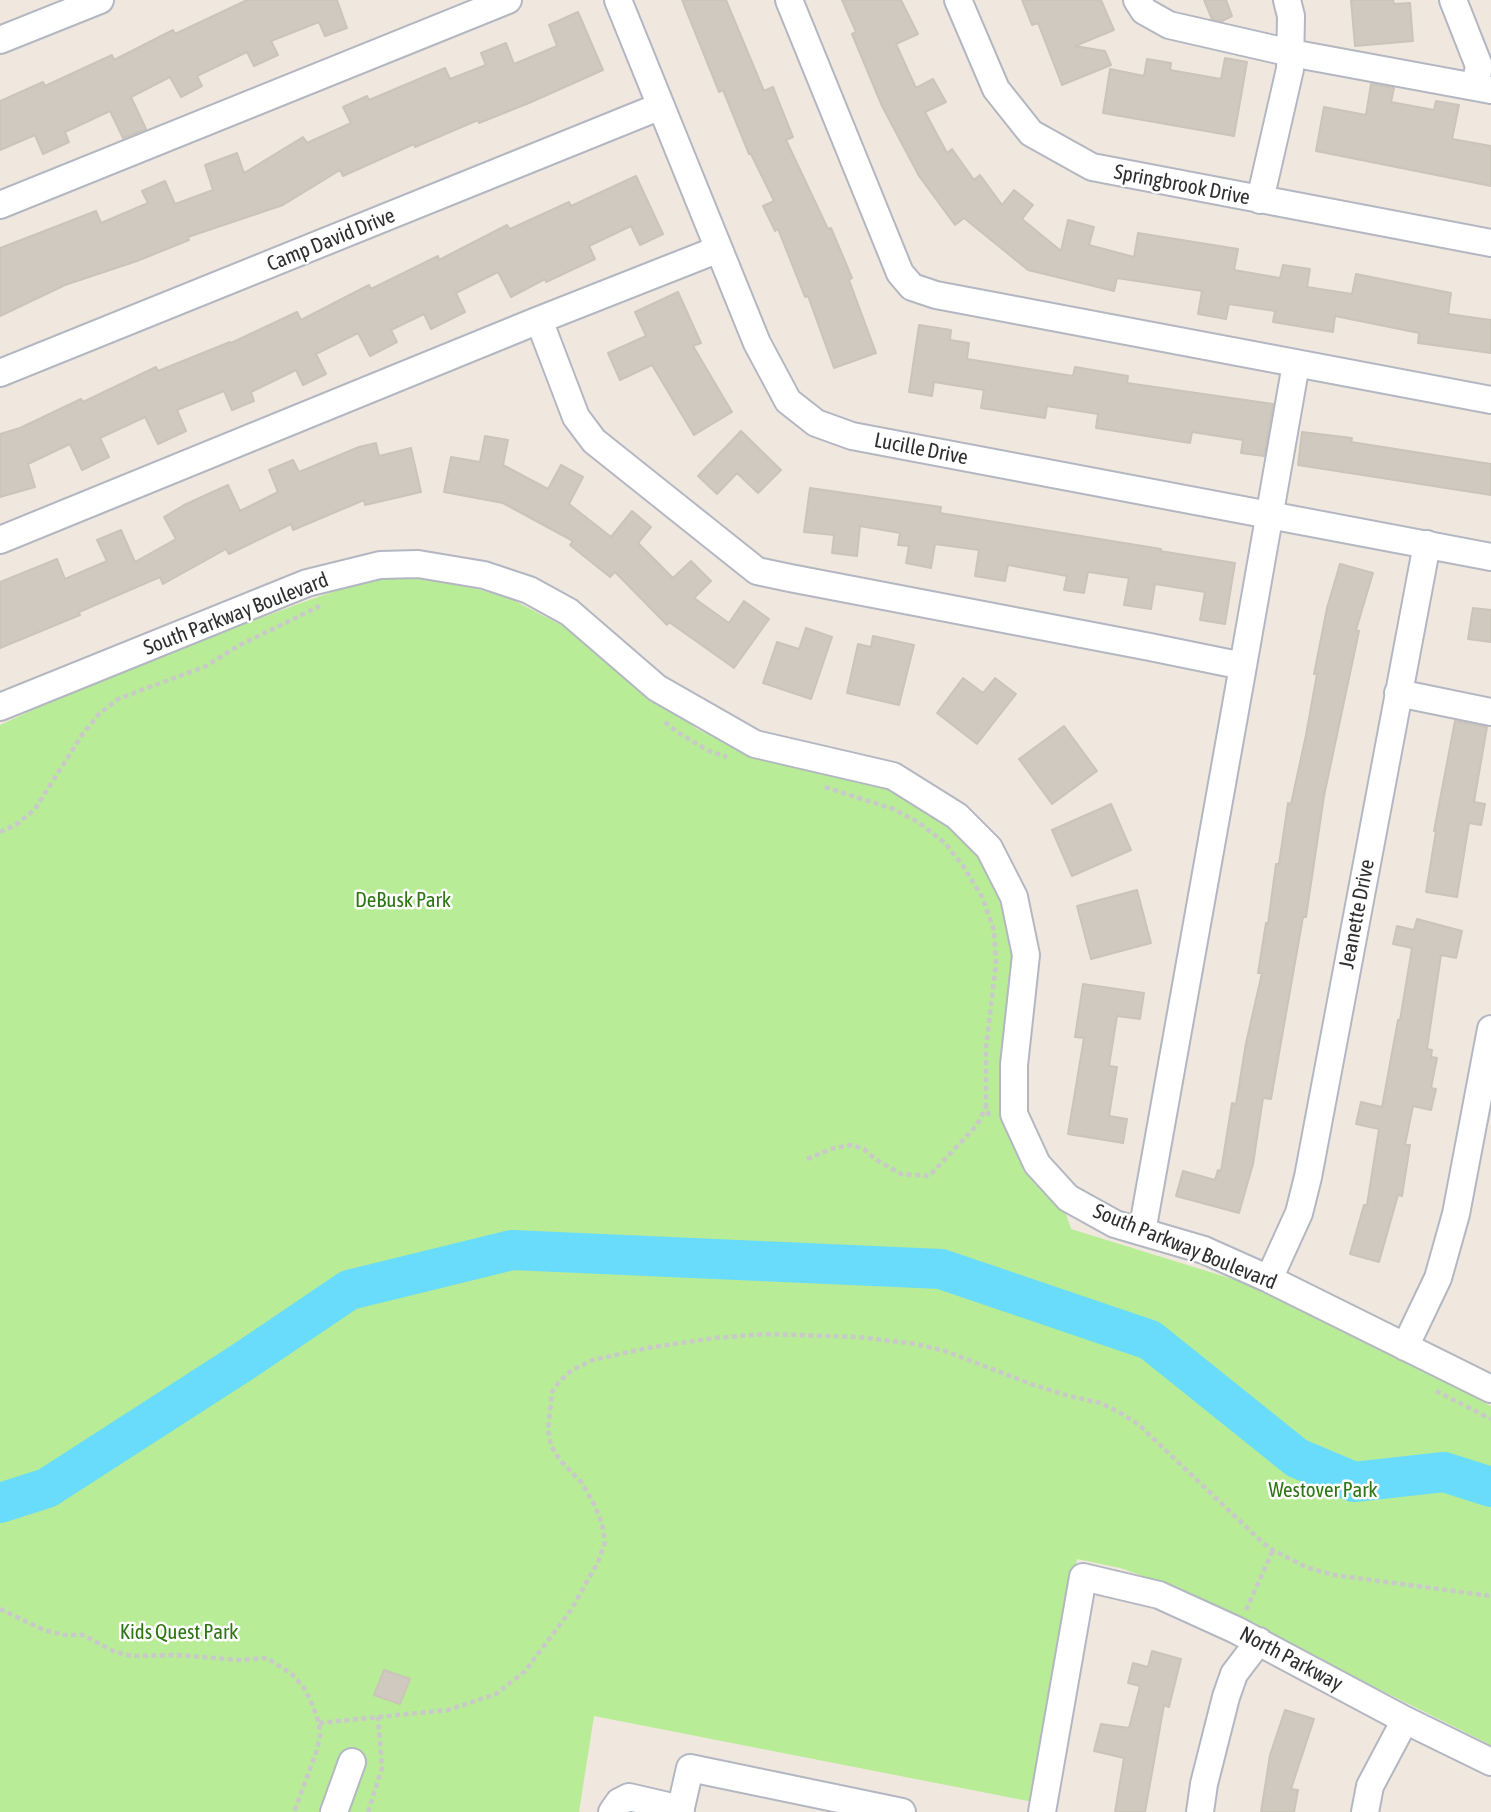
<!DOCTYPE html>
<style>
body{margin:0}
canvas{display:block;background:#f0e8df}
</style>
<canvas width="1491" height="1812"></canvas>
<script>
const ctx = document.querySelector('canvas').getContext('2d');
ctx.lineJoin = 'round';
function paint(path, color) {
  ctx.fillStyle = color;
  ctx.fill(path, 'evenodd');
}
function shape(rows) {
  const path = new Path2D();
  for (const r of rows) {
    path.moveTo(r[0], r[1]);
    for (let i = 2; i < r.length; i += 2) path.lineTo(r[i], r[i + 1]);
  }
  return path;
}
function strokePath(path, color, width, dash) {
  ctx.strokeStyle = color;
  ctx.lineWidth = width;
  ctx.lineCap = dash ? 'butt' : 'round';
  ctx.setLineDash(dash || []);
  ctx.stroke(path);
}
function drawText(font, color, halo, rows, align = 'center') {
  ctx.font = font + ' "Asap Condensed",sans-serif';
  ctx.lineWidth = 5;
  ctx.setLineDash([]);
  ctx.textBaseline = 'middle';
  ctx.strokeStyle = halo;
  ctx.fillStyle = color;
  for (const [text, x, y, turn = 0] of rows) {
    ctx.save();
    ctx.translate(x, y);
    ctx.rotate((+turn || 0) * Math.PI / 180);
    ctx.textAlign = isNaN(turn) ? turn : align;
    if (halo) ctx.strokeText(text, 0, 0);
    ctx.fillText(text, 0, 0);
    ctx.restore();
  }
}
const green = shape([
 [389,573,473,588,509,598,573,631,697,729,738,749,884,785,929,806,980,856,1013,930,1009,999,1009,1131,1024,1172,1065,1211,1071,1229,1239,1281,1425,1370,1491,1406,1491,1745,1176,1588,1120,1568,1077,1559,1033,1802,594,1716,579,1812,0,1812,0,725,113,673,312,599]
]);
const river = shape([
 [0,1503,47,1488,244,1361,349,1290,512,1250,941,1269,1150,1340,1297,1458,1354,1482,1444,1472,1491,1487]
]);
const building = shape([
 [247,0,337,0,347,28,325,36,319,22,271,41,278,55,254,66,247,52,197,76,202,86,181,97,170,77,131,97,146,129,123,138,110,111,65,132,69,142,43,154,35,135,0,150,0,101,43,82,45,86,112,55,114,60,173,30,175,34,247,0],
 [682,0,726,0,764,91,773,87,793,137,786,140,828,229,831,228,852,278,849,280,876,353,834,368,808,296,805,297,778,229,775,231,763,206,774,201,751,154,749,154,723,90,719,92,682,0],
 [842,0,901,0,918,34,896,44,916,88,933,79,946,102,925,112,947,153,952,149,974,180,980,175,1002,205,1014,190,1033,205,1022,219,1061,251,1068,220,1094,227,1089,245,1134,257,1138,233,1238,249,1234,270,1280,278,1283,265,1310,269,1307,287,1352,294,1356,274,1451,293,1448,314,1491,320,1491,353,1418,343,1419,333,1335,316,1333,332,1273,322,1275,311,1229,304,1226,319,1198,314,1202,291,1117,278,1114,291,1028,270,964,218,955,225,919,176,882,106,852,34,856,32,842,0],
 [1022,0,1101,0,1114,30,1075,46,1105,51,1111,65,1062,85,1038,23,1032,25,1022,0],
 [1204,0,1226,0,1232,16,1222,21,1212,19,1204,0],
 [1351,0,1393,0,1394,4,1410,3,1413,41,1355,46,1351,0],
 [578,12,603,70,529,103,479,123,478,120,415,147,414,144,343,176,340,170,283,205,188,237,189,240,137,261,65,285,0,316,0,248,96,211,101,223,148,203,142,191,165,181,175,204,213,190,205,165,237,153,244,173,303,137,307,143,351,123,343,107,367,96,369,100,445,68,450,79,486,65,481,53,506,43,514,64,557,46,549,25,578,12],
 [1225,58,1247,62,1234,136,1103,113,1110,69,1144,76,1147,59,1171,63,1170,70,1221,79,1225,58],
 [1371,84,1394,88,1391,102,1434,110,1436,101,1459,105,1452,139,1491,146,1491,186,1316,151,1324,107,1366,115,1371,84],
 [636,176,663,234,640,245,631,226,589,246,595,259,546,282,545,279,511,297,498,272,456,293,465,312,431,329,424,314,391,330,397,342,370,356,358,333,316,354,326,374,303,385,296,370,251,392,254,401,232,410,224,391,177,410,186,431,158,444,145,417,100,438,109,457,82,470,70,444,28,464,35,487,0,497,0,434,20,428,81,399,83,402,156,367,158,371,230,342,231,343,297,312,301,320,369,285,371,289,438,256,439,260,507,225,510,229,569,202,571,206,636,176],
 [678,292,701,343,693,346,732,412,694,435,652,365,620,380,608,353,646,336,635,312,678,292],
 [919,325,951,330,950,340,969,343,967,359,1073,376,1075,367,1128,376,1127,383,1273,404,1264,456,1241,453,1243,440,1192,432,1190,443,1096,428,1098,414,1047,406,1045,418,981,408,984,390,934,382,932,396,909,392,919,325],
 [741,431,781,470,758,493,737,473,717,494,698,476,741,431],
 [1302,432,1352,438,1351,442,1491,464,1491,495,1298,465,1302,432],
 [485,436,508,440,503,465,548,489,561,465,583,477,569,504,611,537,632,511,651,527,638,543,673,578,691,561,711,581,694,598,729,623,744,601,769,619,734,668,669,622,667,625,615,572,610,577,570,545,573,541,503,503,444,492,451,457,480,462,485,436],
 [376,443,379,456,411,448,421,492,365,505,364,500,293,530,291,524,229,554,226,549,163,584,160,577,79,612,80,615,0,648,0,582,57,559,65,579,107,561,97,540,121,530,135,562,176,539,164,517,184,505,228,485,240,511,278,492,269,470,293,460,299,472,359,447,376,443],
 [810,488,941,507,940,513,1161,549,1160,551,1235,563,1225,624,1200,620,1205,592,1155,584,1151,609,1124,605,1129,578,1088,572,1084,593,1064,590,1067,576,1008,565,1005,581,975,576,979,550,935,544,931,568,906,563,909,546,898,545,900,533,860,526,857,556,832,553,834,535,804,532,810,488],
 [1340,564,1373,573,1356,630,1359,631,1324,796,1306,917,1303,917,1271,1099,1263,1098,1253,1164,1239,1213,1176,1196,1183,1171,1215,1180,1218,1170,1221,1171,1232,1103,1236,1104,1246,1043,1262,973,1258,973,1266,923,1268,924,1276,864,1279,864,1288,803,1291,804,1306,735,1317,674,1314,674,1327,608,1340,564],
 [1473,608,1491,610,1491,642,1468,639,1473,608],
 [806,628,832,637,811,699,763,683,777,642,799,649,806,628],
 [873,636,914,645,899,705,847,693,858,644,871,647,873,636],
 [963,678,983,693,995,678,1016,694,977,744,937,713,963,678],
 [1455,721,1487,727,1474,802,1485,804,1481,825,1469,823,1457,897,1426,892,1436,831,1434,831,1455,721],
 [1064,726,1097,771,1052,804,1019,759,1064,726],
 [1111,804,1131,850,1072,876,1052,830,1111,804],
 [1137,890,1151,943,1091,959,1077,906,1137,890],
 [1417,919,1462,931,1456,958,1441,955,1427,1049,1432,1050,1431,1057,1437,1058,1431,1088,1436,1089,1431,1110,1413,1106,1405,1145,1410,1145,1402,1196,1398,1195,1379,1262,1350,1254,1364,1205,1367,1205,1379,1129,1356,1124,1361,1102,1382,1107,1398,1020,1400,1020,1412,948,1393,944,1397,926,1414,930,1417,919],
 [1083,984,1144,993,1140,1019,1117,1016,1109,1066,1117,1067,1109,1116,1127,1119,1123,1143,1068,1134,1084,1038,1075,1037,1083,984],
 [1152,1651,1181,1659,1169,1707,1164,1705,1145,1812,1115,1812,1124,1758,1094,1751,1101,1724,1129,1728,1140,1686,1128,1683,1133,1663,1148,1667,1152,1651],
 [384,1670,410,1679,400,1704,374,1695,384,1670],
 [1285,1710,1314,1719,1291,1789,1298,1790,1294,1812,1261,1812,1270,1755,1285,1710]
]);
const path = shape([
 [665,722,677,732,709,751,727,757],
 [825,787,893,809,918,822,945,843,963,866,982,897,994,930,996,964,986,1047,986,1106,989,1116],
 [0,832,17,824,35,809,82,735,99,714,118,699,206,666,238,646,320,606],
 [807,1159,831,1149,850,1145,864,1149,875,1159,901,1174,929,1176,977,1125,986,1107],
 [1436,1391,1491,1419],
 [0,1609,44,1630,64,1635,83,1635,115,1652,132,1656,177,1655,238,1660,267,1658,292,1674,304,1688,312,1704,319,1723,320,1736,317,1750,294,1812],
 [1246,1610,1273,1550],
 [319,1723,448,1710,496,1694,525,1671,571,1610,598,1562,605,1542,602,1524,594,1504,582,1483,560,1460,551,1446,548,1430,552,1392,560,1381,572,1370,593,1360,647,1348,714,1338,766,1334,858,1337,916,1344,945,1351,1031,1384,1069,1396,1100,1403,1117,1411,1138,1424,1262,1542,1273,1550,1308,1568,1334,1575,1491,1596],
 [368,1812,382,1768,378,1717]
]);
const minor = shape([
 [618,0,757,343,788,401,816,423,852,436,1491,557],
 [789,0,900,273,912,287,936,295,1491,400],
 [958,0,996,89,1031,133,1092,167,1491,243],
 [1137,0,1144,11,1169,25,1291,53,1491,90],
 [1453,0,1479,66,1475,87],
 [0,40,100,0],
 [1260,200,1290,69,1291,16,1287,0],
 [0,205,508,0],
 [719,249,539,320,576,417,594,441,757,571,790,578,1150,647,1243,666,1296,364],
 [0,373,661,106],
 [0,540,539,320],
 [1398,693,1491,712],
 [0,707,307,583,380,565,418,564,484,575,529,590,569,612,657,688,755,744,893,776,957,816,989,848,1014,897,1026,955,1014,1065,1014,1114,1037,1164,1068,1198,1115,1224,1204,1250,1269,1279,1491,1389],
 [1142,1232,1243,666],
 [1269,1279,1299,1213,1308,1177,1427,544],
 [1405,1347,1438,1278,1456,1214,1491,1029],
 [334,1812,352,1762],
 [612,1812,619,1802,629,1797,681,1809],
 [680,1812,690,1768,902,1812],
 [1042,1812,1083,1577,1159,1595,1236,1630,1405,1720,1491,1762],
 [1200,1812,1204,1784,1226,1697,1234,1674,1259,1641],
 [1365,1812,1370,1786,1405,1720]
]);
const streetNames = [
 ["Springbrook Drive",1182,185,11],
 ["Camp David Drive",331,240,-22],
 ["Lucille Drive",921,449,11],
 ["South Parkway Boulevard",236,614,-21],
 ["Jeanette Drive",1357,914,-79],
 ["South Parkway Boulevard",1185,1247,22],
 ["North Parkway",1291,1659,28]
];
const parkNames = [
 ["DeBusk Park",403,900],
 ["Westover Park",1323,1490],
 ["Kids Quest Park",179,1632]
];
paint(green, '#b8ec97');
strokePath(river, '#69dbfb', 40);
paint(building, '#cfc9c0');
strokePath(building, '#ccc4b8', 2);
strokePath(minor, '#b3b7c2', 30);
strokePath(path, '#c9c9c9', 4.5, [5, 3.5]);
strokePath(minor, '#fff', 26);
drawText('21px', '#2e2e2e', '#fff', streetNames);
drawText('21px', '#2c7513', '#fff', parkNames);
</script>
